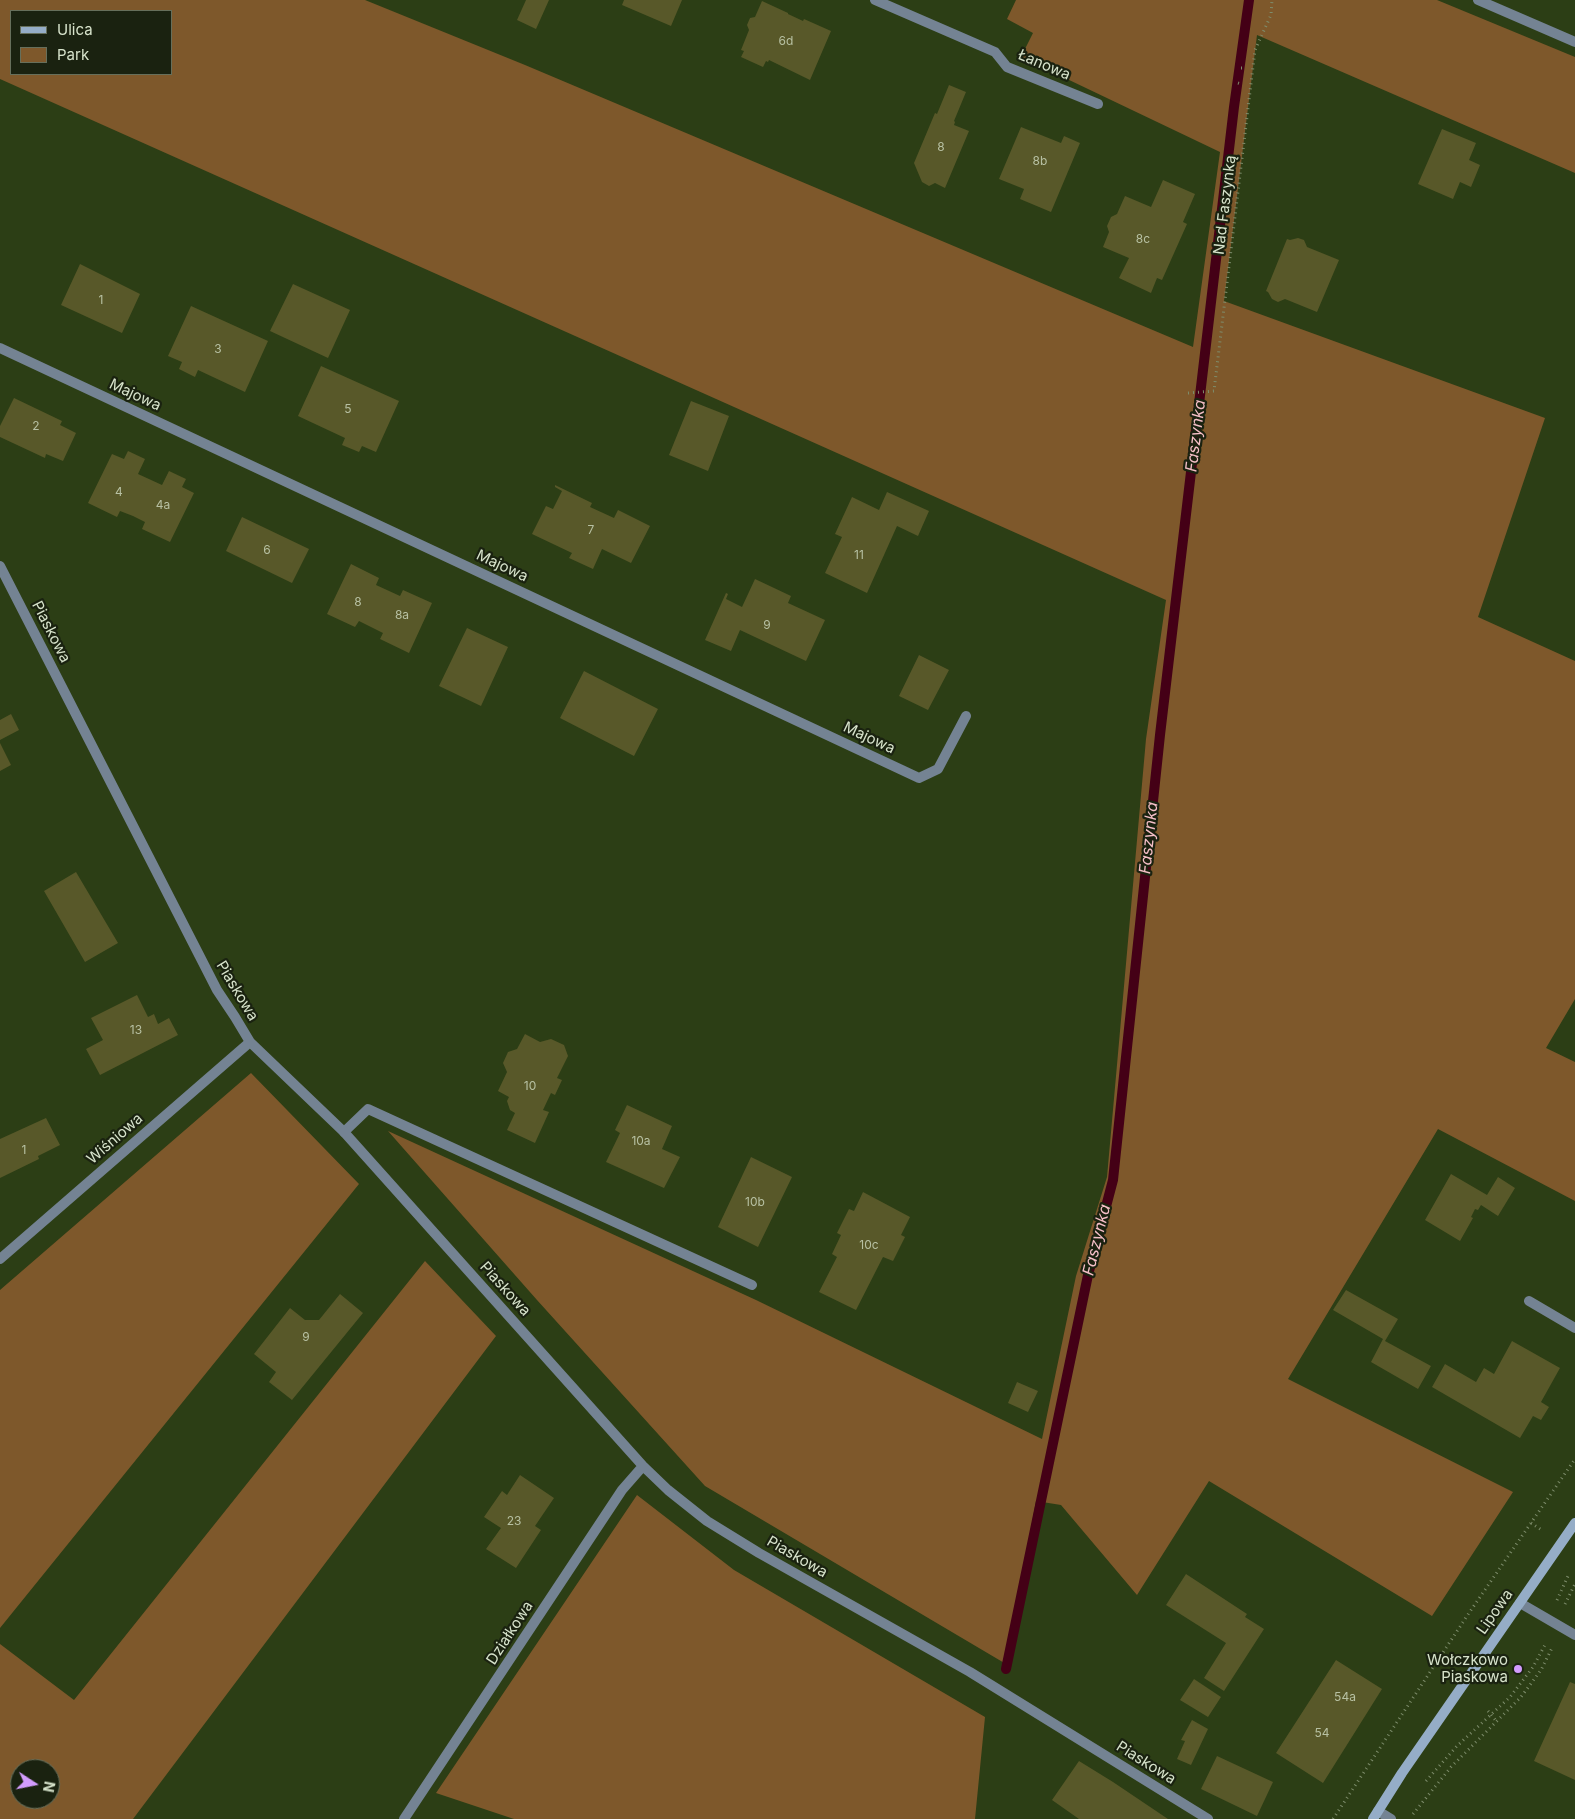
<!DOCTYPE html>
<meta charset="utf-8">
<style>
body{margin:0}
#map{position:relative;width:1575px;height:1819px;overflow:hidden;background:#2c3e15;font-family:Inter,sans-serif}
canvas{display:block}
.legend{position:absolute;left:10px;top:10px;width:162px;height:65px;box-sizing:border-box;background:#1a2210;border:1px solid #666f5b;margin:0;padding:6px 9px;list-style:none;font-size:15px;color:#d7e3cb}
.legend li{display:flex;align-items:center;gap:10px;height:25px}
.legend b{width:25px;border:1px solid #666f5b}
.north{position:absolute;left:10px;top:1759px;width:50px;height:50px;box-sizing:border-box;background:#1a2210;border:1px solid #666f5b;border-radius:50%;rotate:101deg;font-size:14px;font-weight:700;line-height:20px;text-align:center;color:#d7e3cb}
.north::after{content:'';display:block;margin:auto;width:18px;height:22px;background:#d29cfd;clip-path:polygon(50% 0,100% 100%,50% 72%,0 100%)}
</style>
<div id="map">
<canvas width="1575" height="1819"></canvas>
<ul class="legend">
<li><b style="height:6px;background:#95adc7"></b>Ulica</li>
<li><b style="height:14px;background:#7e582b"></b>Park</li>
</ul>
<div class="north">N</div>
</div>
<script>
const ctx = document.querySelector('canvas').getContext('2d');
ctx.lineJoin = 'round';
function paint(path, color) {
  ctx.fillStyle = color;
  ctx.fill(path, 'evenodd');
}
function shape(rows) {
  const path = new Path2D();
  for (const r of rows) {
    path.moveTo(r[0], r[1]);
    for (let i = 2; i < r.length; i += 2) path.lineTo(r[i], r[i + 1]);
  }
  return path;
}
function strokePath(path, color, width, dash) {
  ctx.strokeStyle = color;
  ctx.lineWidth = width;
  ctx.lineCap = dash ? 'butt' : 'round';
  ctx.setLineDash(dash || []);
  ctx.stroke(path);
}
function drawText(font, color, halo, rows, align = 'center') {
  ctx.font = font + ' Inter,sans-serif';
  ctx.lineWidth = 4.5;
  ctx.setLineDash([]);
  ctx.textBaseline = 'middle';
  ctx.strokeStyle = halo;
  ctx.fillStyle = color;
  for (const [text, x, y, turn = 0] of rows) {
    ctx.save();
    ctx.translate(x, y);
    ctx.rotate((+turn || 0) * Math.PI / 180);
    ctx.textAlign = isNaN(turn) ? turn : align;
    if (halo) ctx.strokeText(text, 0, 0);
    ctx.fillText(text, 0, 0);
    ctx.restore();
  }
}
const green = shape([
 [0,0,365,0,525,65,1193,347,1220,152,1021,57,1033,33,1007,19,1016,0,1437,0,1575,57,1575,173,1257,35,1224,301,1545,418,1478,617,1575,661,1575,999,1546,1048,1575,1062,1575,1201,1438,1129,1288,1379,1513,1492,1432,1616,1209,1481,1137,1595,1061,1505,1036,1501,1006,1664,705,1486,537,1300,388,1131,756,1300,1042,1439,1076,1276,1107,1177,1146,739,1166,600,0,79],
 [11,11,171,11,171,74,11,74],
 [251,1073,359,1184,0,1628,0,1290],
 [425,1261,496,1336,133,1819,0,1819,0,1644,74,1700],
 [20,1769,50,1769,50,1799,20,1799],
 [637,1495,734,1570,985,1717,975,1819,514,1819,436,1793]
]);
const stream = shape([
 [1006,1669,1088,1275,1113,1180,1160,735,1234,107,1249,0]
]);
const building = shape([
 [526,0,549,0,536,29,517,20],
 [624,0,682,0,671,26,622,5],
 [762,1,788,13,788,14,803,21,804,19,831,31,810,80,769,60,768,62,766,61,763,67,741,57,744,51,741,50,749,30,747,25,750,18,755,17],
 [949,85,966,92,954,121,955,122,954,125,969,131,945,188,935,183,929,186,922,182,914,163,935,113,937,114],
 [1021,127,1061,143,1064,136,1080,143,1051,212,1020,199,1024,189,999,179],
 [1442,129,1476,143,1469,160,1480,165,1471,187,1460,182,1453,199,1418,184],
 [1163,180,1195,194,1183,222,1187,224,1162,280,1157,278,1151,293,1119,278,1129,258,1103,247,1109,232,1107,226,1111,217,1117,214,1125,196,1151,207],
 [1298,238,1304,240,1307,247,1339,260,1317,312,1285,299,1278,302,1272,299,1268,292,1266,291,1287,239,1290,240],
 [80,264,140,294,122,333,61,305],
 [293,284,350,310,328,358,270,331],
 [191,306,268,341,245,392,198,370,195,377,179,369,182,362,168,356],
 [321,366,399,401,376,452,362,446,359,452,342,445,345,438,298,416],
 [14,398,62,421,60,425,76,433,63,461,46,454,45,458,0,437,0,426],
 [691,401,729,416,708,471,669,455],
 [128,451,145,459,138,474,162,485,169,471,186,479,182,487,194,493,170,542,142,529,145,522,133,516,120,511,117,517,88,503,112,454,124,459],
 [555,485,592,503,590,507,614,518,618,510,650,526,631,563,602,549,593,569,569,558,572,553,532,534,546,506,553,509,562,491,555,487],
 [887,492,929,511,918,536,897,526,867,593,825,573,842,537,835,534,852,497,879,510],
 [242,517,309,549,292,583,226,551],
 [351,564,379,578,376,585,400,596,403,590,432,603,409,653,380,639,383,633,359,621,355,627,327,614],
 [755,579,791,596,788,603,825,620,806,661,740,630,731,651,705,640,726,593,728,594,726,599,742,607],
 [467,628,508,647,481,706,439,686],
 [919,655,949,670,928,710,899,696],
 [584,671,658,709,634,756,560,718],
 [11,714,19,730,0,740,0,720],
 [0,743,11,765,0,771],
 [76,872,118,943,85,962,44,891],
 [137,995,148,1017,154,1014,158,1024,169,1018,178,1035,100,1075,86,1049,103,1040,91,1018],
 [525,1034,540,1042,551,1039,564,1045,568,1056,557,1078,562,1080,555,1095,551,1093,543,1110,549,1112,535,1143,507,1130,515,1113,510,1110,507,1101,509,1097,498,1091,507,1072,503,1063,508,1052,517,1049],
 [627,1105,672,1126,662,1149,680,1157,664,1188,606,1162,620,1133,615,1130],
 [46,1118,60,1145,38,1156,39,1159,0,1178,0,1139],
 [751,1157,792,1177,758,1247,718,1227],
 [1451,1174,1487,1195,1498,1177,1515,1188,1498,1216,1481,1205,1478,1210,1475,1209,1471,1217,1473,1218,1460,1241,1425,1220],
 [863,1192,910,1217,901,1235,905,1237,893,1261,883,1257,856,1310,819,1292,837,1257,832,1254,841,1235,837,1233,849,1209,854,1211],
 [1346,1290,1398,1319,1385,1341,1431,1366,1418,1389,1371,1362,1383,1339,1333,1310],
 [340,1294,363,1313,292,1400,269,1382,276,1372,254,1354,290,1308,305,1320,319,1320],
 [1512,1341,1560,1368,1541,1402,1549,1407,1541,1420,1533,1416,1520,1438,1432,1387,1445,1364,1476,1382,1484,1368,1494,1374],
 [1017,1382,1038,1391,1028,1412,1008,1403],
 [520,1475,554,1498,535,1526,541,1530,516,1568,486,1549,501,1528,484,1517,502,1491,507,1495],
 [1186,1574,1247,1614,1245,1617,1264,1629,1224,1691,1204,1678,1226,1643,1166,1605],
 [1336,1660,1382,1689,1323,1783,1276,1753],
 [1194,1679,1221,1697,1208,1717,1180,1700],
 [1570,1682,1575,1684,1575,1780,1534,1761],
 [1192,1720,1208,1729,1191,1765,1177,1759,1185,1741,1181,1740],
 [1217,1756,1273,1782,1257,1816,1201,1789],
 [1079,1761,1113,1782,1168,1819,1079,1819,1052,1800]
]);
const path = shape([
 [1241,68,1244,68],
 [1238,83,1241,84],
 [1188,393,1214,391,1255,50,1271,15,1272,0],
 [1531,1523,1543,1531],
 [1557,1600,1568,1576],
 [1565,1604,1575,1584],
 [1488,1711,1497,1722],
 [1426,1781,1457,1746,1510,1697,1533,1667,1546,1643],
 [1413,1814,1451,1767,1521,1697,1541,1670,1552,1648],
 [1333,1819,1469,1613,1575,1459]
]);
const lane = shape([
 [344,1132,368,1109,752,1285],
 [1529,1301,1575,1328],
 [1520,1603,1575,1635]
]);
const street = shape([
 [875,0,995,52,1007,67,1098,104],
 [1478,0,1575,42],
 [0,348,919,778,938,769,966,716],
 [0,566,217,990,235,1017,250,1042,344,1132,643,1466,668,1490,707,1521,759,1553,970,1672,1208,1819],
 [0,1259,250,1042],
 [1378,1811,1391,1819],
 [404,1819,622,1490,643,1466]
]);
const secondary = shape([
 [1373,1819,1402,1773,1575,1523]
]);
const markers = [
 [1518,1669,5,"#d29cfd"]
];
const numberNames = [
 ["6d",786,41],
 ["8",941,147],
 ["8b",1040,161],
 ["8c",1143,239],
 ["1",101,300],
 ["3",218,349],
 ["5",348,409],
 ["2",36,426],
 ["4",119,492],
 ["4a",163,505],
 ["7",591,530],
 ["6",267,550],
 ["11",859,555],
 ["8",358,602],
 ["8a",402,615],
 ["9",767,625],
 ["13",136,1030],
 ["10",530,1086],
 ["10a",641,1141],
 ["1",24,1150],
 ["10b",755,1202],
 ["10c",869,1245],
 ["9",306,1337],
 ["23",514,1521],
 ["54a",1345,1697],
 ["54",1322,1733]
];
const streetNames = [
 ["Łanowa",1044,65,23],
 ["Nad Faszynką",1225,205,-83],
 ["Majowa",135,395,25],
 ["Majowa",502,566,25],
 ["Piaskowa",51,632,63],
 ["Majowa",869,738,25],
 ["Piaskowa",237,991,59],
 ["Wiśniowa",115,1139,-41],
 ["Piaskowa",505,1289,48],
 ["Piaskowa",797,1557,30],
 ["Lipowa",1495,1612,-55],
 ["Działkowa",510,1633,-57],
 ["Piaskowa",1146,1763,32]
];
const poiNames = [
 ["Wołczkowo",1508,1660],
 ["Piaskowa",1508,1677]
];
const waterNames = [
 ["Faszynka",1196,436,-83],
 ["Faszynka",1149,838,-84],
 ["Faszynka",1097,1240,-76]
];
paint(green, '#7e582b');
strokePath(stream, '#440016', 10);
paint(building, '#585829');
strokePath(path, '#7e8d6c', 3, [1, 4]);
strokePath(lane, '#748393', 10);
strokePath(street, '#748393', 10);
strokePath(secondary, '#95adc7', 10);
for (const [x, y, r, color] of markers) {
  const dot = new Path2D();
  dot.arc(x, y, r, 0, 2 * Math.PI);
  ctx.fillStyle = color;
  ctx.fill(dot);
  strokePath(dot, '#1a2210', 2);
}
drawText('12px', '#b7c0a2', null, numberNames);
drawText('15px', '#d7e3cb', '#1a2210', streetNames);
drawText('15px', '#d7e3cb', '#1a2210', poiNames, 'right');
drawText('italic 16px', '#f5bfc7', '#1a2210', waterNames);
</script>
